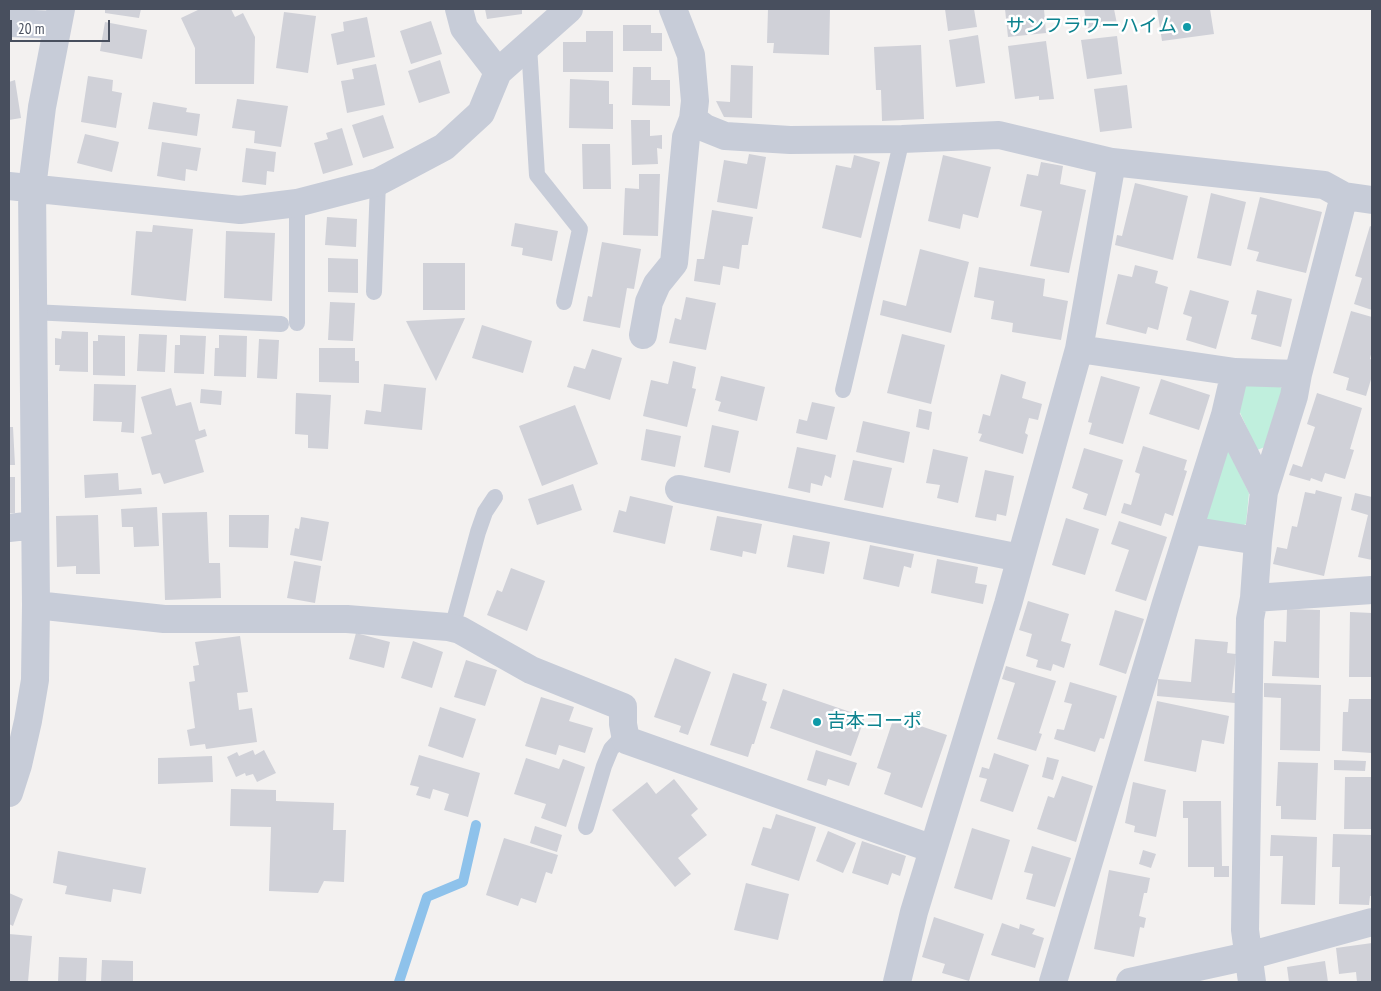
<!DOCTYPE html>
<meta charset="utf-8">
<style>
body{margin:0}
#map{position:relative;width:1381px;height:991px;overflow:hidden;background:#f3f1f0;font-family:"PT Sans Narrow",sans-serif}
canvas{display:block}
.frame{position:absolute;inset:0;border:10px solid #484f5e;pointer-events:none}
.scale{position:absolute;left:10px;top:20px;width:100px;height:22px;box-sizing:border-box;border:2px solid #484f5e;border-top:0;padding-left:6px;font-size:15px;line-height:18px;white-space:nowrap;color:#484f5e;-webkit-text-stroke:4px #fff;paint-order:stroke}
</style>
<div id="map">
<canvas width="1381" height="991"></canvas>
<div class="frame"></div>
<div class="scale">20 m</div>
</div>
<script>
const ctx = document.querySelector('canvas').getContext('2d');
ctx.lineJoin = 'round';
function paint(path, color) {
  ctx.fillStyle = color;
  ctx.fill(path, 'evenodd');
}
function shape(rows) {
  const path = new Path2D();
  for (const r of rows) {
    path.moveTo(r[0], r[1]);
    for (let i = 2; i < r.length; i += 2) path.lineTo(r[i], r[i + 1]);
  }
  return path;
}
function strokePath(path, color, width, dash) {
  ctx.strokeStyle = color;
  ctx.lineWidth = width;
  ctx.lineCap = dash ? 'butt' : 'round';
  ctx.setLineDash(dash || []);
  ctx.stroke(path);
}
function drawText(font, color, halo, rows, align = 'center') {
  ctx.font = font + ' "PT Sans Narrow","Noto Sans JP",sans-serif';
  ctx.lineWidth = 5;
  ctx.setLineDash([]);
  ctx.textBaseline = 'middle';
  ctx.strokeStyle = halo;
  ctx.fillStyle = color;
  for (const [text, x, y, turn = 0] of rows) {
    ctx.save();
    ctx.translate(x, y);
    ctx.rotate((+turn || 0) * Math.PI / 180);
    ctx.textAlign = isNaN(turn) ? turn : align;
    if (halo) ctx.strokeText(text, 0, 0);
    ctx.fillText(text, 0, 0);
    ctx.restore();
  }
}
const green = shape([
 [1250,383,1276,383,1286,392,1270,445,1257,450,1237,406,1242,387],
 [1225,444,1249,493,1246,524,1238,528,1210,523,1202,515]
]);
const stream = shape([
 [399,982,427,897,463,882,476,825]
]);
const building = shape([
 [105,9,141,9,139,18,105,13],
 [200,9,231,9,235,17,243,13,255,37,254,84,195,84,195,48,181,18],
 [485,9,522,9,522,14,487,19],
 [768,9,830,9,829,55,773,53,774,43,767,43],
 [945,9,974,9,977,27,948,31],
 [1005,9,1044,9,1046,33,1008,37],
 [1084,9,1114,9,1117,24,1088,29],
 [1157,9,1210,9,1214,34,1162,41],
 [284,12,316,16,308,73,276,68],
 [367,17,375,57,337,65,331,34,344,31,343,22],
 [431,21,442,54,411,64,400,31],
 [105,22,147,30,142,59,100,51],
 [623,25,651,25,651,33,662,33,662,51,623,51],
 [586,31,613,31,613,72,563,72,563,42,586,42],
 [978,35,985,83,956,87,949,40],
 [1117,36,1122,74,1087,79,1081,40],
 [1046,41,1054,99,1039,100,1039,96,1015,99,1008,46],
 [921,45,924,119,882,121,881,90,876,90,874,47],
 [440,60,450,93,419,103,408,71],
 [376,64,385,105,347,113,341,81,354,79,352,69],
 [731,65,753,66,752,118,724,117,716,101,730,102],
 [633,67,651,67,651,80,670,80,670,106,632,105],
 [88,76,113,80,112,91,122,93,116,128,81,122],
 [570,79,609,81,609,104,613,104,613,129,569,128],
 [15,80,21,118,9,120,9,82],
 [1127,85,1132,128,1100,132,1094,89],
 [237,99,288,106,281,147,254,143,255,131,232,128],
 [153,102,187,108,186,112,200,114,197,136,148,129],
 [383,115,394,148,363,158,352,125],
 [631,120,650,120,650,136,662,135,662,149,657,148,658,164,632,165],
 [342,128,353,165,323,174,314,143,328,139,326,133],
 [85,134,119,142,112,172,77,163],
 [162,142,201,148,197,171,186,169,185,181,157,176],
 [582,144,610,144,611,189,583,189],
 [246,148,276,152,274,172,267,171,266,185,242,182],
 [749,154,766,157,757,209,717,202,724,160,747,164],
 [854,155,880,162,861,238,822,228,836,165,851,168],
 [943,155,991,167,978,218,963,214,960,229,928,221],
 [1041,162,1063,166,1060,184,1086,190,1069,273,1030,266,1042,211,1020,206,1027,174,1038,176],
 [639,174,660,174,658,236,623,235,625,188,639,189],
 [1135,183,1188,196,1173,260,1115,245,1117,235,1122,236],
 [1211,193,1246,202,1231,266,1197,258],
 [1260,197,1322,212,1306,273,1256,261,1259,252,1247,249],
 [712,210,753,217,748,245,742,245,739,269,723,266,720,285,694,281,697,259,704,259],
 [327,217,357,219,356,247,325,245],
 [515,223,558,231,552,261,522,255,523,248,511,246],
 [153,225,193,229,186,301,131,295,136,231,152,232],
 [1370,226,1372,227,1372,310,1354,304,1362,278,1355,276],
 [226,231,275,233,272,301,224,298],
 [602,242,641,249,634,289,627,288,620,328,583,321,588,296,592,297],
 [920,249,969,262,951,333,880,315,883,300,906,306],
 [328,258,358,259,358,293,328,292],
 [423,263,465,263,465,310,423,310],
 [1135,265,1158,271,1155,283,1168,287,1158,330,1148,327,1146,334,1106,324,1118,274,1132,277],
 [979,267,1045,279,1043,296,1068,301,1061,340,1012,332,1013,323,991,319,994,301,974,297],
 [1190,290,1229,301,1216,349,1186,340,1192,317,1183,314],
 [1257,290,1292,299,1281,347,1251,339,1257,315,1251,314],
 [686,297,716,303,706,350,669,343,675,318,681,320],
 [330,302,355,303,353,341,328,340],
 [1351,311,1372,317,1372,350,1370,359,1372,360,1372,376,1366,396,1346,390,1349,378,1333,373],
 [465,318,436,381,406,321],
 [482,325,532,341,523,373,472,358],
 [62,331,88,332,88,372,59,371,60,365,55,365,55,338,61,339],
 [139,334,167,335,165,372,137,371],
 [902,334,945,345,931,404,887,393],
 [98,335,125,336,125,376,93,375,93,341,98,341],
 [180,335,206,336,204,374,174,373,175,345,180,345],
 [219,335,247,336,246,377,214,376,215,348,219,348],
 [259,339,279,340,277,379,257,378],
 [319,348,355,348,355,361,359,361,359,383,319,382],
 [592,349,622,358,610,400,567,387,574,366,585,369],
 [673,361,696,367,692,388,696,389,687,427,643,416,651,380,668,384],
 [1001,374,1026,382,1022,398,1042,404,1038,420,1029,418,1025,433,1028,435,1023,454,979,441,982,434,978,433,983,414,990,416],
 [721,376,765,387,757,421,718,411,721,402,715,400],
 [1101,376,1140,387,1123,444,1089,434,1092,423,1088,422],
 [1161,379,1210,395,1199,430,1149,414],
 [94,384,136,385,134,433,121,432,122,422,93,421],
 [384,384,426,388,422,430,364,424,366,410,381,412],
 [171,388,176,406,191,402,199,431,205,429,207,436,195,440,204,472,164,484,160,473,152,475,141,437,152,434,141,397],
 [201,389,222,391,221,405,200,403],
 [296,393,331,395,328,449,308,448,308,435,295,434],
 [1317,393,1362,408,1350,449,1354,450,1345,479,1325,473,1322,482,1311,478,1310,481,1289,475,1293,464,1302,467,1315,427,1307,424],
 [812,402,835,407,827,440,796,433,799,419,807,421],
 [575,405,598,464,542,486,519,426],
 [919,409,932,412,929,430,916,427],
 [863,421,910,432,904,463,856,452],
 [712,425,739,431,730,473,704,467],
 [9,427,13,427,15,465,9,465],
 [646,429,681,436,675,467,641,460],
 [1143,446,1187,460,1184,470,1187,471,1173,516,1165,513,1161,526,1121,513,1124,503,1131,505,1140,474,1135,472],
 [797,447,836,455,831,478,825,475,822,486,811,483,810,493,788,488],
 [1084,448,1123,460,1106,516,1083,509,1088,494,1072,488],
 [933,449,968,457,958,503,937,498,940,485,926,483],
 [853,460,892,468,883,508,844,500],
 [985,470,1014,476,1006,516,997,514,996,521,975,517],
 [118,473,119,490,141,488,142,494,85,498,84,475],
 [9,477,15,477,15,513,9,513],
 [573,484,582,510,537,525,528,499],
 [1316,490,1342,497,1324,576,1273,564,1277,547,1287,549,1292,526,1297,527,1305,492,1315,494],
 [1355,493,1372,497,1372,560,1358,557,1368,515,1351,510],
 [630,496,673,506,665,544,613,532,619,510,626,512],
 [157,507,159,546,134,547,133,527,122,527,121,509],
 [207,512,209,563,220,563,221,598,165,600,162,513],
 [98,515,100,574,76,574,76,566,57,567,56,516],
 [229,515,269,515,268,548,229,547],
 [717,516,762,524,756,554,743,551,742,557,710,550],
 [301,517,329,522,322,561,290,555,295,528,299,529],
 [1066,518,1099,529,1085,575,1052,565],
 [1119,521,1167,537,1146,601,1115,591,1129,550,1111,544],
 [793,535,830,542,824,574,787,567],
 [870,545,914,554,911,568,904,566,899,587,863,579],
 [937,559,978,567,975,583,987,585,983,604,931,593],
 [294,561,321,566,315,603,287,598],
 [511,568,545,581,527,631,487,615,497,590,502,592],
 [1028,601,1069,614,1061,641,1071,644,1064,668,1053,664,1051,671,1036,667,1038,660,1026,656,1032,634,1019,630],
 [1287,609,1320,610,1319,678,1272,676,1274,641,1286,642],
 [1115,610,1144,619,1126,674,1099,665],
 [1350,612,1372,613,1372,677,1349,677],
 [356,633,390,642,384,668,349,659],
 [240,636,248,692,237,693,239,710,252,708,257,742,206,749,205,744,190,746,187,730,195,728,189,682,195,681,193,666,199,665,195,642],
 [1195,639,1228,642,1227,653,1236,654,1232,693,1236,693,1235,703,1157,696,1158,679,1191,682],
 [413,641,443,652,432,688,401,678],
 [675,658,711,672,688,735,679,732,681,726,654,717],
 [466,660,497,670,485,706,454,697],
 [1006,666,1056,681,1039,733,1042,734,1036,751,997,739,1015,683,1002,679],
 [733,673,767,684,762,700,767,702,754,744,752,744,748,757,710,745],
 [1070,682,1117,696,1104,739,1100,738,1095,752,1054,739,1057,729,1064,730,1072,704,1064,702],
 [1264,683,1321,685,1320,751,1280,750,1281,698,1264,697],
 [783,689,865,717,851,756,770,728],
 [541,697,574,707,569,721,593,728,585,753,559,745,556,755,525,746],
 [1349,699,1372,699,1372,753,1342,751,1343,712,1348,712],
 [1157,701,1229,716,1224,744,1202,740,1196,772,1144,761],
 [440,707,476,719,463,758,428,746],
 [894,717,947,735,922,808,884,794,891,773,877,768],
 [253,750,255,755,264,750,276,773,257,782,253,774,246,776,245,773,236,777,227,757,237,752,239,756],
 [816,750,857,763,849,786,828,779,826,786,807,780],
 [994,753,1029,765,1013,812,980,801,987,779,979,777,982,767,989,769],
 [419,755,480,773,468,817,444,810,449,794,433,789,430,799,416,795,419,787,410,785],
 [212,756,213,782,158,784,158,758],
 [1047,757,1059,760,1053,780,1042,777],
 [526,758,559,769,563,759,585,767,566,827,541,818,546,804,514,794],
 [1334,760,1366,761,1365,771,1334,770],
 [1278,762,1318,763,1316,820,1281,819,1281,806,1276,806],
 [1062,776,1093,786,1076,842,1037,829,1048,796,1054,798],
 [1345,777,1372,777,1372,829,1344,829],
 [674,779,698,809,691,815,707,835,678,858,691,874,675,887,612,810,647,782,656,794],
 [1133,782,1166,790,1156,837,1134,832,1135,826,1125,823],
 [231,789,276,790,276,801,334,803,333,830,346,830,344,882,324,881,318,893,269,891,271,827,230,826],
 [1183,801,1221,801,1222,866,1229,866,1229,877,1214,877,1214,867,1188,867,1188,818,1183,818],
 [776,814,816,827,799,881,751,865,763,827,771,829],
 [535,826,562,835,557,852,530,843],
 [972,828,1010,840,992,900,954,888],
 [828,831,856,843,843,873,816,861],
 [1333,834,1372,835,1372,896,1370,896,1369,905,1339,904,1340,867,1332,867],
 [1271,835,1317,837,1315,905,1281,904,1283,856,1270,856],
 [504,838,558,855,552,874,546,872,536,903,521,898,518,906,486,895],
 [862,841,906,856,900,876,892,873,888,885,852,873],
 [1032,846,1071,858,1055,907,1026,899,1033,874,1024,872],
 [1143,850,1156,854,1151,868,1139,864],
 [58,851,146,868,141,894,113,889,111,902,65,894,67,886,53,883],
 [1109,870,1150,878,1147,893,1144,893,1139,916,1146,918,1144,928,1140,927,1134,957,1094,949],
 [746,883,789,894,778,940,734,930],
 [9,893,23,899,13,926,9,924],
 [934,917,984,934,969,981,942,973,945,964,922,957],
 [1002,923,1019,929,1020,924,1035,929,1032,934,1044,938,1035,968,991,955],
 [9,934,32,936,28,982,9,982],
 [1372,943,1372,982,1357,982,1356,972,1339,974,1336,948],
 [59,957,87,958,86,982,58,982],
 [102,960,133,961,133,982,101,982],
 [1325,961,1328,982,1289,982,1287,967]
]);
const service = shape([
 [529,46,537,175,580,229,564,302],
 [297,203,297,323],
 [374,292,378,182],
 [32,312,281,324],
 [843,390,902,139],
 [452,628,478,532,485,512,495,497],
 [586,827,604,766,611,749,625,734]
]);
const minor = shape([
 [459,9,464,28,498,72],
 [673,9,691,55,695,101,693,119,705,128,725,136,790,140,902,139,999,135,1112,162,1324,185,1344,196,1372,200],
 [9,23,58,25],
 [9,186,240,210,297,203,378,182,444,147,481,113,498,72,569,9],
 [643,335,649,302,657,284,674,263,686,137,693,119],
 [1079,349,1235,372,1298,374],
 [1225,415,1264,492],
 [679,489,1020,558],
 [9,528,35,525],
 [1189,530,1258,541],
 [1254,598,1372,590],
 [36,605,164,619,347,619,448,627,460,630,531,670,623,707,623,724,626,740,933,849],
 [9,793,18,765,28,721,35,680,36,605,32,188,42,107,61,9],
 [897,982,914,912,1008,604,1079,349,1112,162],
 [1053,982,1166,603,1225,415,1235,372],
 [1130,982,1248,956,1372,922],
 [1252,982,1245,930,1250,619,1254,598,1258,541,1264,492,1294,396,1298,374,1344,196]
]);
const markers = [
 [1187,27,5,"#0f9aa8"],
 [817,722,5,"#0f9aa8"]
];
const cultureNames = [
 ["サンフラワーハイム",1177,27],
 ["吉本コーポ",827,722,"left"]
];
paint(green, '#c0efdd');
strokePath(stream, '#8ec2eb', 10);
paint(building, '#d0d1d8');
strokePath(service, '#c7ccd8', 16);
strokePath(minor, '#c7ccd8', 28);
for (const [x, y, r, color] of markers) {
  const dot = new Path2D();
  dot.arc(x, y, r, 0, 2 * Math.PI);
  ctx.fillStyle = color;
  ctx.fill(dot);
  strokePath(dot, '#fff', 2);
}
drawText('19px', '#0d838f', '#fff', cultureNames, 'right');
</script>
